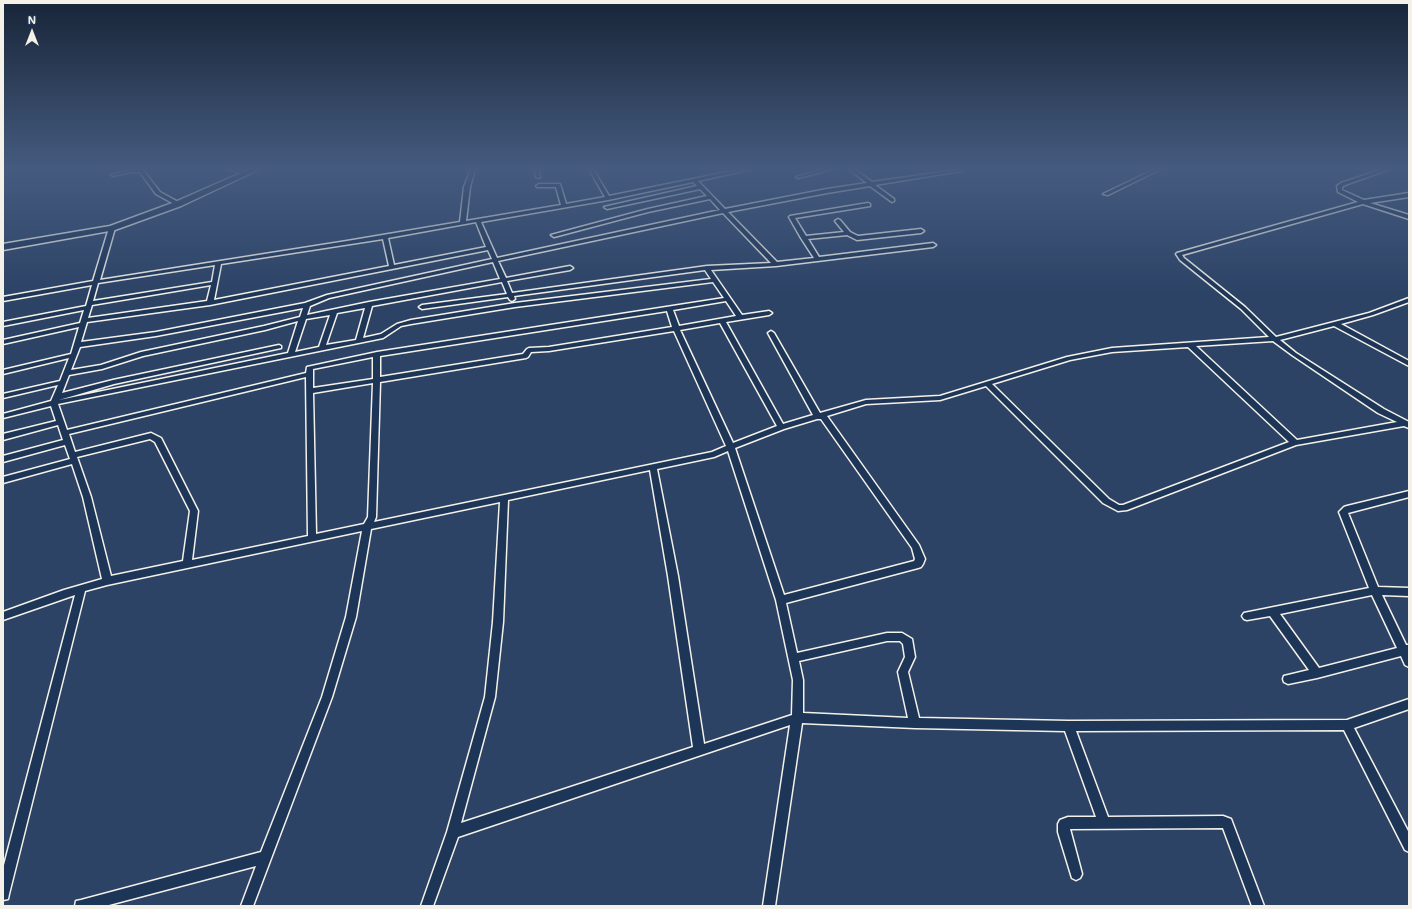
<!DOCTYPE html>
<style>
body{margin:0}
#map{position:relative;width:1412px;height:909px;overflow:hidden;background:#2c4366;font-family:Mali,sans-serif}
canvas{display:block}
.frame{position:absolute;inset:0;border:4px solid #f4f1e8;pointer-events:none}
.north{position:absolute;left:12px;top:12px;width:40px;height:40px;-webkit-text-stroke:3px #1d3557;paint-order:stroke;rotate:0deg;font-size:11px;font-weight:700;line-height:16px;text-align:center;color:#f4f1e8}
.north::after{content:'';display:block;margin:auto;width:14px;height:18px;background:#f4f1e8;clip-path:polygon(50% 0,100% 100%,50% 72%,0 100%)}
</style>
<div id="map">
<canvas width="1412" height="909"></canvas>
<div class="frame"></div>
<div class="north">N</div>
</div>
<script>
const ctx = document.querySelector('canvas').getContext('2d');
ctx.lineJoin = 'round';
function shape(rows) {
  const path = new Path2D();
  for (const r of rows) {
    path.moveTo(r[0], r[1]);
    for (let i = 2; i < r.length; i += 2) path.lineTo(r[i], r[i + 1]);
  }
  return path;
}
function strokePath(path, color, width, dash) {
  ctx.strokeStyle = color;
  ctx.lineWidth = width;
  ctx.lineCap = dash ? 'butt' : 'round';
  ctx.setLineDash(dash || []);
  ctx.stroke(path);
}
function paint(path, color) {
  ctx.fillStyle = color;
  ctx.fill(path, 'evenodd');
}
const street = shape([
 [224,169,234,169,249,173,247,174,224,169],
 [471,169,475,169,470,187,466,221,561,205,556,187,537,187,536,186,539,184,560,184,566,204,605,197,589,169,593,169,609,196,742,169,752,169,698,181,725,209,827,189,867,183,849,169,854,169,872,182,963,169,963,171,961,171,875,185,894,199,894,201,892,202,870,186,827,193,728,212,777,262,814,258,801,238,789,217,790,216,868,203,870,204,870,206,795,218,806,236,844,232,835,221,838,219,840,220,850,232,858,236,921,229,924,231,921,233,857,240,847,235,808,239,819,257,933,243,936,245,933,247,776,266,711,270,742,315,769,311,772,313,769,315,726,322,783,424,813,415,768,333,771,331,774,333,820,413,866,400,940,396,1067,357,1112,348,1269,337,1241,309,1180,260,1176,254,1177,253,1358,202,1338,192,1337,186,1341,183,1383,169,1390,169,1345,185,1342,187,1342,190,1364,200,1409,193,1409,197,1370,203,1409,215,1409,219,1363,204,1182,255,1184,258,1245,307,1276,337,1369,313,1409,298,1409,302,1373,315,1341,324,1409,361,1409,366,1334,326,1280,340,1296,353,1384,409,1409,422,1409,428,1404,426,1296,445,1127,510,1118,511,1103,503,986,386,940,400,866,404,827,416,919,545,925,559,923,564,921,567,918,568,786,603,797,653,887,633,902,633,912,639,915,657,908,672,919,718,1069,721,1347,720,1409,699,1409,709,1354,728,1409,833,1409,852,1405,850,1344,730,1076,731,1108,817,1223,816,1231,819,1264,906,1252,906,1223,828,1070,829,1082,874,1080,878,1076,880,1072,878,1058,832,1058,824,1060,820,1068,817,1096,817,1065,731,915,728,802,723,775,906,763,906,790,725,458,837,433,906,421,906,447,832,485,697,493,622,500,502,371,529,356,617,332,697,253,906,241,906,256,866,105,906,75,906,76,901,81,900,261,852,322,697,346,617,362,531,107,585,85,591,9,894,8,899,3,900,3,869,75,595,3,620,3,612,64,590,102,579,83,497,72,464,3,483,3,477,70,459,65,445,3,462,3,456,63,440,58,425,3,440,3,434,56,421,51,406,3,418,3,414,51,401,58,385,3,398,3,394,60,381,69,358,3,374,3,370,71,354,79,327,3,344,3,340,80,323,84,310,3,326,3,322,86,306,92,285,3,301,3,297,93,281,109,228,112,226,115,228,100,280,347,241,460,222,464,187,471,169],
 [693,182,697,186,604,207,607,209,700,189,707,196,648,209,551,235,554,237,648,212,710,199,720,210,497,258,481,222,608,200,693,182],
 [723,213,771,263,707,266,512,293,507,281,570,270,573,268,570,266,506,278,498,261,723,213],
 [476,222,486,247,394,265,388,238,476,222],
 [383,239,389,266,214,300,221,264,383,239],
 [488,250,492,259,327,295,305,303,156,332,81,342,87,322,210,305,488,250],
 [493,262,500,279,369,302,307,315,310,306,329,298,493,262],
 [215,265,212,282,93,301,98,283,215,265],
 [705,270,711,279,515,303,411,320,397,324,381,334,363,338,372,306,502,282,507,294,422,305,419,307,422,309,508,297,510,300,512,301,515,299,514,296,705,270],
 [713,282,724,298,377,352,307,367,306,373,67,430,58,404,383,338,401,326,411,324,515,307,713,282],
 [211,285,207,301,88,318,92,305,211,285],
 [726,301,736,316,679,326,673,310,726,301],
 [303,308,300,317,264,326,141,352,101,365,71,370,80,347,156,336,303,308],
 [365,308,356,340,326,345,337,313,365,308],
 [667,311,672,327,549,347,529,348,527,349,523,354,380,377,380,356,667,311],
 [330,315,319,347,295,352,306,319,330,315],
 [298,321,288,353,59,400,114,384,281,348,281,346,279,345,113,380,62,393,69,375,102,369,143,356,265,330,298,321],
 [720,323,777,426,733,443,680,330,720,323],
 [674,331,726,446,712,452,374,522,376,517,380,382,526,358,528,357,531,352,549,351,674,331],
 [1273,341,1292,355,1378,413,1397,422,1297,440,1196,346,1273,341],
 [1188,347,1289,442,1123,505,1119,505,1109,499,992,384,1070,360,1112,352,1188,347],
 [373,357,373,379,313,388,313,369,373,357],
 [306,377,308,536,192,560,198,511,161,438,151,433,75,452,69,434,306,377],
 [373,383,368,517,364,524,316,534,313,393,373,383],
 [817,419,821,419,912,548,915,559,914,561,784,595,735,448,784,429,817,419],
 [150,439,155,442,190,511,183,561,111,576,91,497,77,457,150,439],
 [728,451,776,600,793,680,792,715,704,744,678,576,657,469,714,457,728,451],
 [650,470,668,576,693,747,461,823,495,697,503,622,508,500,650,470],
 [887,641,900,641,903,644,905,657,898,672,908,718,803,713,803,680,799,661,887,641],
 [535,169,539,169,540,178,536,177,535,169],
 [825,169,833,169,798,178,796,177,825,169],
 [1155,169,1161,169,1108,195,1103,194,1155,169],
 [131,170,143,170,160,192,180,203,180,205,176,205,156,194,140,172,131,172,113,176,111,175,131,170],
 [1409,491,1409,497,1348,513,1378,587,1409,588,1409,596,1382,595,1406,645,1409,645,1409,667,1405,665,1401,656,1317,678,1288,684,1284,682,1283,679,1284,676,1309,670,1270,616,1247,620,1244,619,1242,616,1244,613,1369,588,1339,512,1344,507,1347,506,1409,491],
 [1372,595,1397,648,1319,668,1280,614,1372,595]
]);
const secondary = shape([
 [250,169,260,169,181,206,115,230,3,250,3,244,110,226,175,202,250,169]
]);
strokePath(street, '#f4f1e8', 3);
strokePath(secondary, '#f4f1e8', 3);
paint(street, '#1d3557');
paint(secondary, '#1d3557');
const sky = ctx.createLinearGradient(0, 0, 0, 296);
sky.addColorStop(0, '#182538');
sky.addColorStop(0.57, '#455b7f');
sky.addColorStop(1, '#455b7f00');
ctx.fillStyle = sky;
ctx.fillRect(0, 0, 1412, 296);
</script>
